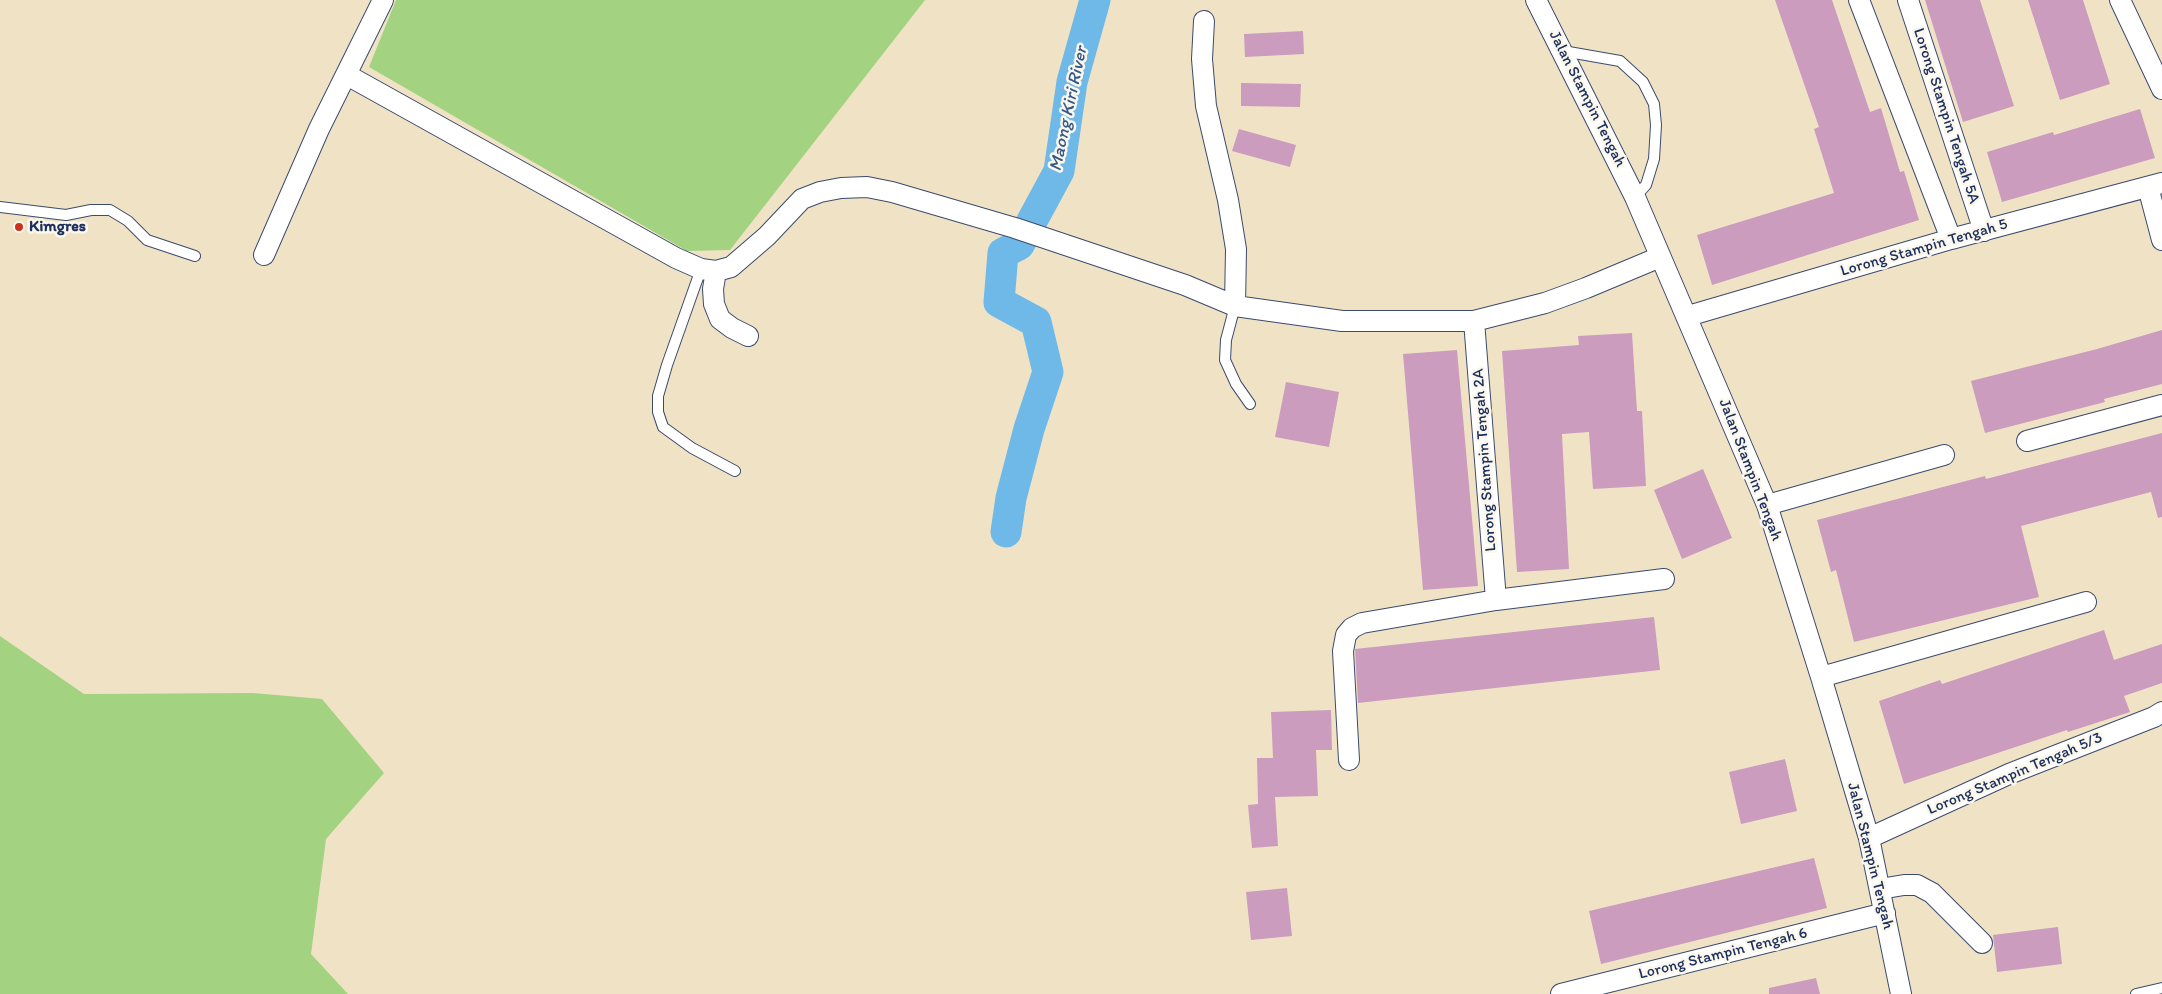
<!DOCTYPE html>
<style>
body{margin:0}
canvas{display:block;background:#f0e3c5}
</style>
<canvas width="2162" height="994"></canvas>
<script>
const ctx = document.querySelector('canvas').getContext('2d');
ctx.lineJoin = 'round';
function paint(path, color) {
  ctx.fillStyle = color;
  ctx.fill(path, 'evenodd');
}
function shape(rows) {
  const path = new Path2D();
  for (const r of rows) {
    path.moveTo(r[0], r[1]);
    for (let i = 2; i < r.length; i += 2) path.lineTo(r[i], r[i + 1]);
  }
  return path;
}
function strokePath(path, color, width, dash) {
  ctx.strokeStyle = color;
  ctx.lineWidth = width;
  ctx.lineCap = dash ? 'butt' : 'round';
  ctx.setLineDash(dash || []);
  ctx.stroke(path);
}
function drawText(font, color, halo, rows, align = 'center') {
  ctx.font = font + ' Itim,sans-serif';
  ctx.lineWidth = 5;
  ctx.setLineDash([]);
  ctx.textBaseline = 'middle';
  ctx.strokeStyle = halo;
  ctx.fillStyle = color;
  for (const [text, x, y, turn = 0] of rows) {
    ctx.save();
    ctx.translate(x, y);
    ctx.rotate((+turn || 0) * Math.PI / 180);
    ctx.textAlign = isNaN(turn) ? turn : align;
    if (halo) ctx.strokeText(text, 0, 0);
    ctx.fillText(text, 0, 0);
    ctx.restore();
  }
}
const green = shape([
 [396,0,925,0,730,250,687,251,369,67],
 [0,636,84,694,253,693,322,699,384,773,326,839,311,954,348,994,0,994]
]);
const river = shape([
 [1006,532,1011,498,1029,429,1048,372,1036,322,999,302,1003,253,1019,245,1059,171,1072,82,1095,0]
]);
const building = shape([
 [1775,0,1832,0,1870,112,1881,108,1900,172,1904,171,1919,220,1712,285,1697,235,1834,193,1814,129,1819,127],
 [1925,0,1980,0,2014,106,1963,122],
 [2028,0,2083,0,2110,84,2060,100],
 [1303,31,1304,54,1245,57,1244,34],
 [1241,83,1301,84,1300,107,1241,106],
 [2140,109,2155,158,2002,202,1987,152,2053,132,2054,135],
 [1239,129,1296,145,1290,167,1232,151],
 [2162,330,2162,384,2104,399,2105,402,1985,433,1971,381,2097,349],
 [1632,333,1637,411,1642,411,1646,486,1593,489,1589,432,1562,434,1569,569,1517,572,1502,351,1579,345,1578,336],
 [1457,350,1478,586,1423,590,1403,354],
 [1286,382,1339,392,1329,447,1275,437],
 [2162,433,2162,517,2158,518,2151,492,2021,526,2039,597,1854,642,1836,570,1831,572,1817,520,1985,476,1986,479],
 [1703,469,1732,538,1682,559,1654,490],
 [1654,617,1660,670,1358,703,1355,649],
 [2104,630,2114,660,2162,644,2162,683,2124,696,2130,712,2068,732,2067,730,1904,784,1879,701,1940,680,1942,684],
 [1331,710,1332,750,1316,750,1318,796,1275,797,1278,846,1252,848,1248,805,1258,804,1257,758,1273,758,1271,712],
 [1785,759,1797,811,1741,824,1729,772],
 [1814,858,1827,908,1601,964,1589,911],
 [1287,888,1292,936,1251,940,1246,892],
 [2058,927,2062,964,1997,972,1993,935],
 [1816,978,1820,994,1769,994,1769,988]
]);
const service = shape([
 [1563,51,1620,61,1643,82,1654,104,1656,125,1654,159,1646,185,1635,197],
 [0,207,66,215,91,210,110,210,128,221,147,240,195,256],
 [701,269,667,365,658,396,658,412,663,427,692,448,735,471],
 [1235,306,1226,340,1225,360,1236,384,1250,404],
 [2136,994,2162,988]
]);
const minor = shape([
 [1536,0,1635,197,1767,505,1821,677,1869,838,1901,994],
 [1859,0,1951,239],
 [1908,0,1984,231],
 [2120,0,2162,89],
 [1204,21,1202,59,1206,106,1228,200,1236,249,1235,306],
 [347,75,676,258,701,269,716,271,731,267,767,236,802,199,820,192,841,188,867,187,892,192,1015,228,1185,285,1235,306,1342,321,1474,321,1545,303,1586,288,1660,257],
 [2148,187,2162,240],
 [264,255,319,129,383,0],
 [716,271,713,289,714,304,720,319,732,328,748,336],
 [1688,316,1951,239,2162,183],
 [1474,321,1496,600],
 [2027,441,2162,405],
 [1767,505,1944,455],
 [1821,677,2086,602],
 [1349,760,1343,651,1346,635,1352,628,1362,623,1496,600,1664,579],
 [1869,838,2009,774,2154,717,2162,712],
 [1880,889,1904,885,1917,885,1932,893,1982,943],
 [1561,994,1885,913]
]);
const markers = [
 [19,227,5,"#c8321e"]
];
const streetNames = [
 ["Jalan Stampin Tengah",1587,99,63],
 ["Lorong Stampin Tengah 5A",1946,116,72],
 ["Lorong Stampin Tengah 5",1924,248,-16],
 ["Lorong Stampin Tengah 2A",1485,460,-94],
 ["Jalan Stampin Tengah",1750,470,69],
 ["Lorong Stampin Tengah 5/3",2015,774,-23],
 ["Jalan Stampin Tengah",1870,856,76],
 ["Lorong Stampin Tengah 6",1723,954,-14]
];
const poiNames = [
 ["Kimgres",29,227]
];
const waterNames = [
 ["Maong Kiri River",1069,109,-78]
];
paint(green, '#a3d280');
strokePath(river, '#6fb9e8', 31);
paint(building, '#cb9cbe');
strokePath(service, '#3b4a6d', 12);
strokePath(minor, '#3b4a6d', 22);
strokePath(service, '#fff', 10);
strokePath(minor, '#fff', 20);
for (const [x, y, r, color] of markers) {
  const dot = new Path2D();
  dot.arc(x, y, r, 0, 2 * Math.PI);
  ctx.fillStyle = color;
  ctx.fill(dot);
  strokePath(dot, '#fbf7ec', 2);
}
drawText('16px', '#1b2f5e', '#fbf7ec', streetNames);
drawText('bold 16px', '#1b2f5e', '#fbf7ec', poiNames, 'left');
drawText('italic 18px', '#345887', '#fbf7ec', waterNames);
</script>
